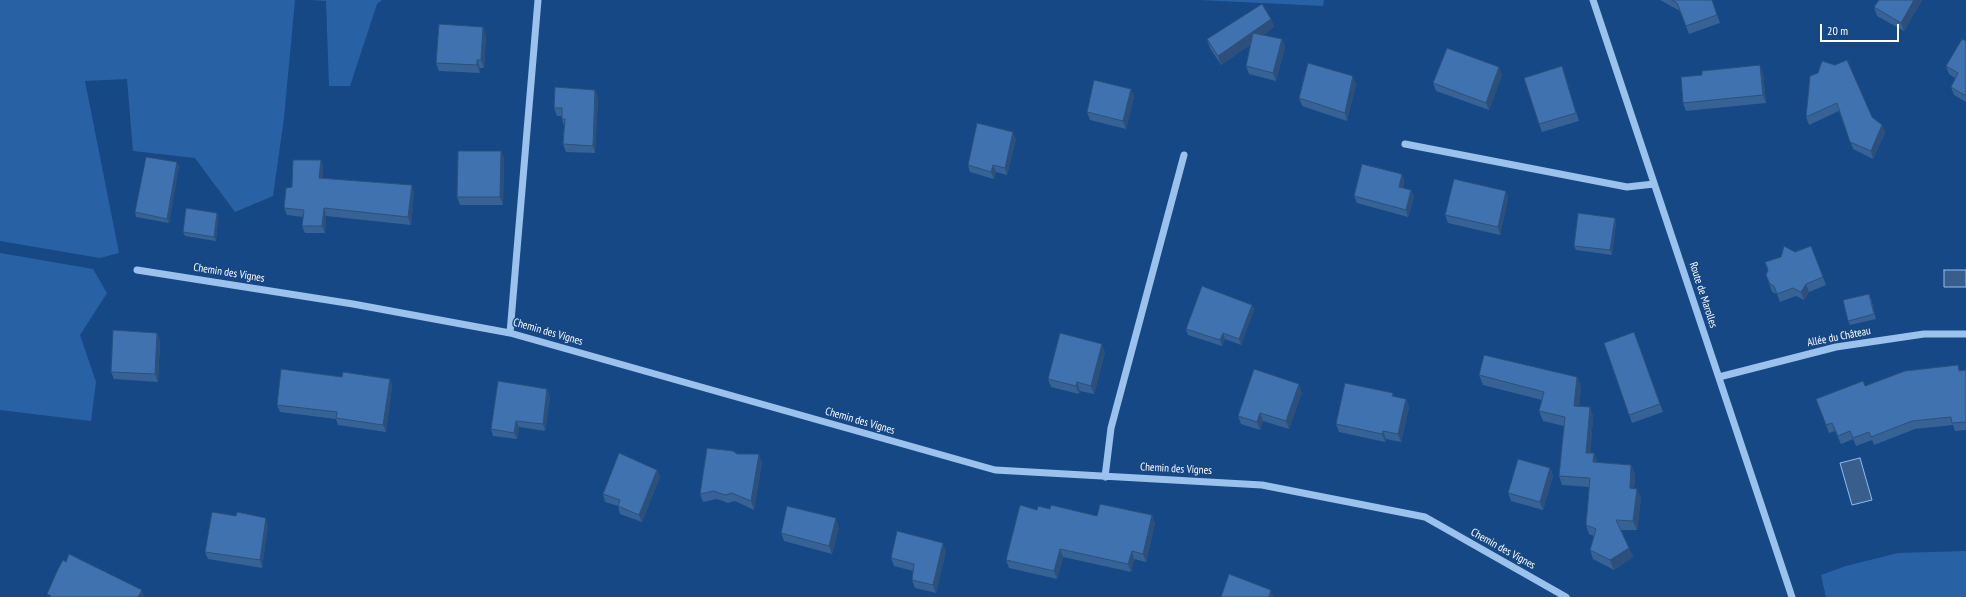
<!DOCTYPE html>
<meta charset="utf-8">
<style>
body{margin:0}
#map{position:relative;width:1966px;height:597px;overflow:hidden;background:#164885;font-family:"PT Sans Narrow",sans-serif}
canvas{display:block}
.scale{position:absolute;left:1820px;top:24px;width:79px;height:18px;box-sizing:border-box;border:2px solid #fff;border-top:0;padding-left:5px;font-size:12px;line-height:14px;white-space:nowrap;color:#fff;-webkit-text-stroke:3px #164885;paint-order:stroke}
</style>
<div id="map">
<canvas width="1966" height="597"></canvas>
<div class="scale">20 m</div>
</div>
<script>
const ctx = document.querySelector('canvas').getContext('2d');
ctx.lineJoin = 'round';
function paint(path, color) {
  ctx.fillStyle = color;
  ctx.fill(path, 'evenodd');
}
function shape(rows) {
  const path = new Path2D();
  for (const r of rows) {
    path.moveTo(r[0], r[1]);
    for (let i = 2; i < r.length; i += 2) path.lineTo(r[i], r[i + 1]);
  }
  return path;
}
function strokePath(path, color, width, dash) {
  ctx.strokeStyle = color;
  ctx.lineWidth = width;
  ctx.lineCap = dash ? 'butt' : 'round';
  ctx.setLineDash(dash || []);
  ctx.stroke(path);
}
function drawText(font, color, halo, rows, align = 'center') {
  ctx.font = font + ' "PT Sans Narrow",sans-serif';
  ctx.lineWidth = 3;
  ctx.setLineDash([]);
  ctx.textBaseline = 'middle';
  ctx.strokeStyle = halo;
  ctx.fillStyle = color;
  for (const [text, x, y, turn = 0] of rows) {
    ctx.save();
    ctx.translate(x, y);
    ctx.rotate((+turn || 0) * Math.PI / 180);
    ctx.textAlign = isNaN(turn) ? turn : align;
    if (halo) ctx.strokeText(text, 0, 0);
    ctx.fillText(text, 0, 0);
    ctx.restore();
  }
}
const green = shape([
 [0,0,295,0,284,118,273,196,235,212,195,158,133,151,127,79,85,81,119,253,100,258,0,241],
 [311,0,382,0,377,4,350,86,329,86,326,1],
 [1199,0,1324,0,1323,6],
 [0,253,93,269,107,293,80,335,96,382,91,421,0,410],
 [1966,551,1966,597,1826,597,1821,575,1846,566,1898,553]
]);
const water = shape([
 [1944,270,1966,270,1966,287,1944,287,1944,270],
 [1860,458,1872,500,1852,505,1840,463,1860,458]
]);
const minor = shape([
 [1593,0,1792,597],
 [1405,144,1627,187,1654,184],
 [137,270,353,304,510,333,995,470,1262,485,1425,517,1566,597],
 [510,333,538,0],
 [1719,377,1836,347,1924,334,1966,334],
 [1105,477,1111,428,1184,155]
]);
const wall = shape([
 [1660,0,1712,0,1720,23,1689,34,1680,11],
 [1922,0,1904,31,1877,16,1874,7],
 [1271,19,1274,27,1263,35,1282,39,1285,47,1276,81,1249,74,1246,66,1251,44,1221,65,1210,48,1207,39],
 [486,35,484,68,480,68,480,73,439,71,436,63],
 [1966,41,1966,102,1954,95,1951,87,1955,78,1949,74,1946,66],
 [1763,73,1766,103,1686,111,1683,103],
 [1564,74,1579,121,1542,132,1539,124],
 [1502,75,1489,110,1436,91,1433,83],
 [1810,76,1872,117,1882,125,1885,133,1873,159,1853,149,1839,111,1809,125,1806,117],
 [1356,84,1347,121,1302,106,1299,98],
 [1131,89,1134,97,1126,129,1090,120,1087,112],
 [598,97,595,153,566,152,563,144,564,126,562,119,562,116,557,116,554,108],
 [1016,139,1007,175,996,172,994,179,970,172,968,165],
 [501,151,504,159,503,205,460,205,457,197],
 [321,160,323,168,322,178,414,192,411,225,326,216,325,233,305,233,302,226,303,217,287,215,284,208,292,187],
 [179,166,169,223,136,217,135,212],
 [1402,174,1404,181,1403,188,1411,190,1414,197,1408,217,1357,203,1354,196],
 [1506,191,1508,199,1500,235,1448,223,1445,215],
 [217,213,218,218,216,241,185,236,183,232],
 [1615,218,1616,222,1612,255,1576,250,1574,246],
 [1766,275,1823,277,1826,285,1809,292,1804,300,1796,296,1780,302,1777,294,1772,292],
 [1871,298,1876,319,1850,325,1848,321],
 [1252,305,1254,310,1241,345,1225,339,1222,346,1188,335,1186,329],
 [1634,332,1663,412,1632,423,1604,343],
 [157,333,160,341,158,382,114,379,111,372],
 [1105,352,1094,394,1080,391,1079,394,1051,387,1048,379],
 [1958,365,1960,371,1966,370,1966,430,1955,431,1953,425,1915,429,1874,445,1872,440,1856,446,1853,439,1841,444,1835,431,1829,433,1816,399,1865,386],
 [1479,375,1577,377,1581,387,1579,406,1590,407,1593,417,1590,453,1594,453,1597,462,1631,465,1635,475,1634,488,1641,498,1637,530,1621,530,1633,557,1614,570,1593,559,1590,550,1594,536,1589,534,1586,525,1589,487,1562,485,1559,476,1564,426,1543,421,1539,411,1542,400,1483,385],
 [342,377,390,379,392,386,386,432,338,425,336,419,280,412,277,405],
 [1302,392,1289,429,1263,421,1260,430,1241,424,1238,416],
 [1393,393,1394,397,1406,399,1409,407,1401,442,1386,439,1385,442,1339,432,1336,424],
 [550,396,545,431,519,427,517,439,493,436,491,429],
 [737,454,762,462,754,510,735,501,728,503,717,499,703,502,700,494],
 [1550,468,1553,476,1543,510,1511,501,1508,493],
 [657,470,660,477,642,522,620,514,618,506,605,502,603,494],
 [1050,509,1097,516,1155,523,1146,562,1134,559,1131,572,1063,557,1057,579,1009,568,1006,560,1037,510],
 [268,525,262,568,208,559,205,552],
 [839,527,832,554,784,541,781,533],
 [946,551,936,593,915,588,912,580,913,571,894,566,891,558]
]);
const shadedWall = shape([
 [1914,0,1922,0,1904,31,1901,23],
 [1271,19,1274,27,1221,65,1218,56],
 [483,27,486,35,484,68,481,60],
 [1282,39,1285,47,1276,81,1273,73],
 [477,60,480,68,480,73,477,65],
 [1760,65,1763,73,1766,103,1763,95],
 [1499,67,1502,75,1489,110,1486,103],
 [1353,76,1356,84,1347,121,1345,113],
 [1131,89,1134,97,1126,129,1123,121],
 [595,90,598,97,595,153,593,146],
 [1882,125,1885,133,1873,159,1871,151],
 [1013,132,1016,139,1007,175,1005,168],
 [501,151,504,159,503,205,500,197],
 [321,160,323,168,322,185,319,178],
 [177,162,179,166,169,223,167,219],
 [993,165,996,172,994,179,991,172],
 [1402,174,1404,181,1401,194,1399,187],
 [412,185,414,192,411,225,408,217],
 [1411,190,1414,197,1408,217,1406,210],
 [1506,191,1508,199,1500,235,1498,227],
 [324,208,326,216,325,233,322,226],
 [217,213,218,218,216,241,214,237],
 [1615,218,1616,222,1612,255,1610,250],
 [1806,284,1809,292,1804,300,1801,292],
 [1252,305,1254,310,1241,345,1239,339],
 [157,333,160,341,158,382,155,374],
 [1223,333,1225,339,1222,346,1220,340],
 [1102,344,1105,352,1094,394,1091,386],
 [1577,377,1581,387,1578,415,1574,406],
 [390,379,392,386,386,432,383,425],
 [1077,382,1080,391,1079,394,1076,386],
 [1299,384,1302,392,1289,429,1286,421],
 [547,389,550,396,545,431,543,424],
 [1406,399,1409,407,1401,442,1398,434],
 [1590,407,1593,417,1590,462,1586,453],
 [1260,413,1263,421,1260,430,1257,422],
 [516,421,519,427,517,439,514,433],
 [1383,431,1386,439,1385,442,1382,434],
 [1594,453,1597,463,1593,462],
 [759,454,762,462,754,510,751,501],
 [1631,465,1635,475,1633,498,1630,488],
 [1550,468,1553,476,1543,510,1540,502],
 [657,470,660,477,642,522,639,515],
 [1637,489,1641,498,1637,530,1633,521],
 [1152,515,1155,523,1146,562,1143,554],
 [266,518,268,525,262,568,260,560],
 [836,518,839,527,832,554,829,546],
 [943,543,946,551,936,593,933,585],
 [1629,548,1633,557,1614,570,1610,560],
 [1060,549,1063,557,1057,579,1054,571],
 [1132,551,1134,559,1131,572,1128,564],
 [142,590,144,597,138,597],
 [1271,590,1274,597,1269,597]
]);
const building = shape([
 [1672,0,1712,0,1717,15,1686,26,1677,3,1672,0],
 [1879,0,1914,0,1901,23,1874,7,1879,0],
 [1262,4,1271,19,1218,56,1207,39,1262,4],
 [439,24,483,27,481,60,477,60,477,65,436,63,439,24],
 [1253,33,1282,39,1273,73,1246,66,1253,33],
 [1962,39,1966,41,1966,96,1951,87,1958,73,1946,66,1962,39],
 [1447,48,1499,67,1486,103,1433,83,1447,48],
 [1847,60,1872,117,1882,125,1871,151,1850,142,1837,103,1806,117,1810,76,1818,73,1822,61,1835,65,1847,60],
 [1308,63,1353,76,1345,113,1299,98,1308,63],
 [1760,65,1763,95,1683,103,1681,77,1702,75,1702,71,1760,65],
 [1562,66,1576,113,1539,124,1524,78,1562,66],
 [1094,80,1131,89,1123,121,1087,112,1094,80],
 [555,87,595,90,593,146,563,144,565,119,562,119,562,108,554,108,555,87],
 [977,123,1013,132,1005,168,993,165,991,172,968,165,977,123],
 [458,151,501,151,500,197,457,197,458,151],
 [146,157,177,162,167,219,135,212,146,157],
 [293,160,321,160,319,178,412,185,408,217,324,208,322,226,302,226,304,210,284,208,286,188,292,187,293,160],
 [1362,164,1402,174,1399,187,1411,190,1406,210,1354,196,1362,164],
 [1454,179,1506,191,1498,227,1445,215,1454,179],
 [186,208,217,213,214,237,183,232,186,208],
 [1578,213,1615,218,1610,250,1574,246,1578,213],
 [1784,246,1795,252,1811,246,1823,277,1806,284,1801,292,1793,288,1777,294,1774,286,1770,284,1766,275,1768,270,1765,262,1781,257,1784,246],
 [1202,286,1252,305,1239,339,1223,333,1220,340,1186,329,1202,286],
 [1869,294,1874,314,1848,321,1843,300,1869,294],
 [113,330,157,333,155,374,111,372,113,330],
 [1634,332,1660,404,1629,415,1604,343,1634,332],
 [1060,333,1102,344,1091,386,1077,382,1076,386,1048,379,1060,333],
 [1484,355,1577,377,1574,406,1590,407,1586,453,1594,453,1593,462,1631,465,1630,488,1637,489,1633,521,1616,520,1629,548,1610,560,1590,550,1596,529,1586,525,1590,478,1559,476,1565,417,1539,411,1544,392,1479,375,1484,355],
 [1958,365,1959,371,1966,370,1966,422,1952,423,1951,417,1912,421,1871,437,1869,432,1853,438,1850,431,1838,436,1832,423,1826,425,1816,399,1863,381,1865,386,1905,371,1958,365],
 [281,369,342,377,343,372,390,379,383,425,336,418,337,412,277,405,281,369],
 [1254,369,1299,384,1286,421,1260,413,1257,422,1238,416,1254,369],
 [498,381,547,389,543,424,516,421,514,433,491,429,498,381],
 [1345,383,1393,393,1392,396,1406,399,1398,434,1383,431,1382,434,1336,424,1345,383],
 [707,448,733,451,737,454,759,454,751,501,732,493,725,495,714,491,700,494,707,448],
 [619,453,657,470,639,515,618,506,620,500,603,494,619,453],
 [1518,459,1550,468,1540,502,1508,493,1518,459],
 [1100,504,1152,515,1143,554,1132,551,1128,564,1060,549,1054,571,1006,560,1020,505,1037,510,1038,506,1050,509,1051,505,1097,516,1100,504],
 [787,506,836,518,829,546,781,533,787,506],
 [212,512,236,516,237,512,266,518,260,560,205,552,212,512],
 [897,531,943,543,933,585,912,580,914,564,891,558,897,531],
 [69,554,142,590,138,597,50,597,51,596,47,594,58,569,63,560,66,562,69,554],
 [1229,574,1271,590,1269,597,1221,597,1229,574]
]);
const streetNames = [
 ["Chemin des Vignes",229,273,9],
 ["Route de Marolles",1703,295,72],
 ["Chemin des Vignes",548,332,16],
 ["Allée du Château",1839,337,-11],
 ["Chemin des Vignes",860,421,16],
 ["Chemin des Vignes",1176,469,3],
 ["Chemin des Vignes",1503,549,29]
];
paint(green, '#2962a4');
paint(water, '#395e8b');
strokePath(water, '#8dbcf0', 1);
strokePath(minor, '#9bc1ed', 7);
paint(wall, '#366296');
paint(shadedWall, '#2c507a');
paint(building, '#3f72af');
strokePath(building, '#2c507a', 1);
drawText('11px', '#fff', '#164885', streetNames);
</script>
